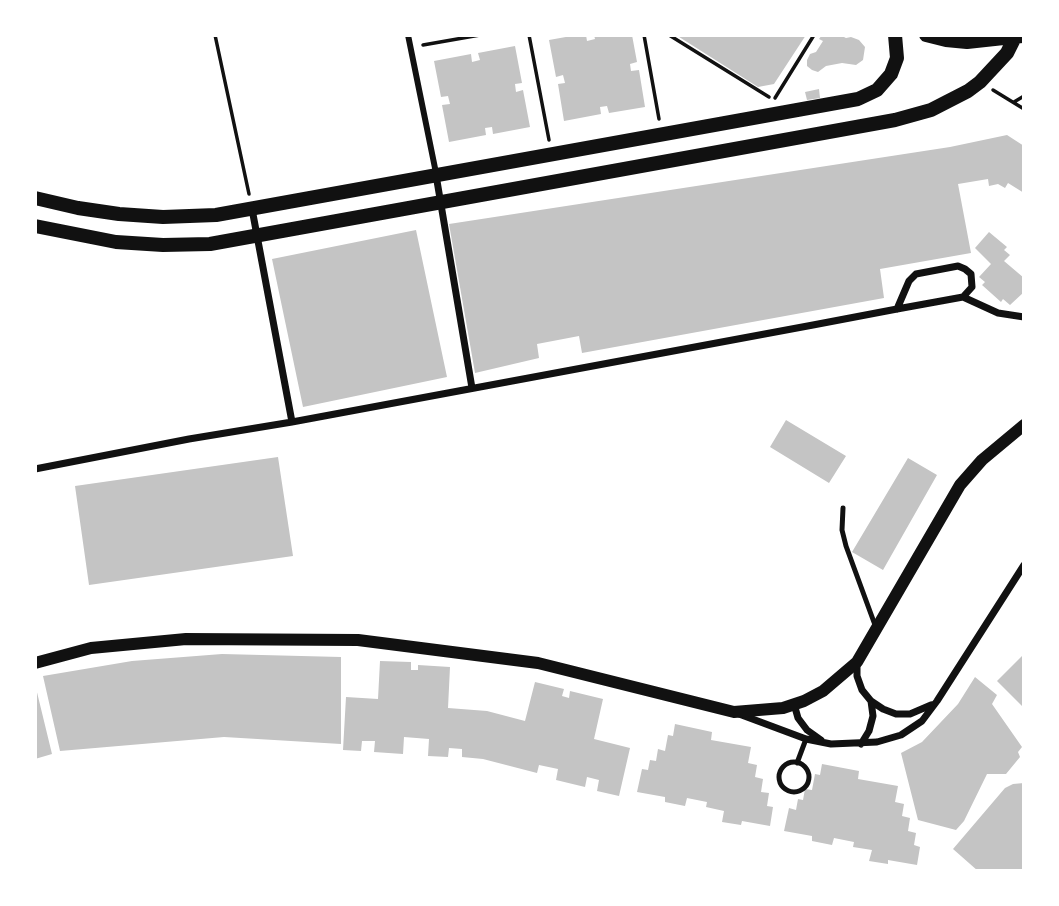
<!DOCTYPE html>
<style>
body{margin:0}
#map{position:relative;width:1059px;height:906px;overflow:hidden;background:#fff;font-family:"Open Sans",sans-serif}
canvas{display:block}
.frame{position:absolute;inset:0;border:37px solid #fff;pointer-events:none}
</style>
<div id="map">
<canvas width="1059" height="906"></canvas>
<div class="frame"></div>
</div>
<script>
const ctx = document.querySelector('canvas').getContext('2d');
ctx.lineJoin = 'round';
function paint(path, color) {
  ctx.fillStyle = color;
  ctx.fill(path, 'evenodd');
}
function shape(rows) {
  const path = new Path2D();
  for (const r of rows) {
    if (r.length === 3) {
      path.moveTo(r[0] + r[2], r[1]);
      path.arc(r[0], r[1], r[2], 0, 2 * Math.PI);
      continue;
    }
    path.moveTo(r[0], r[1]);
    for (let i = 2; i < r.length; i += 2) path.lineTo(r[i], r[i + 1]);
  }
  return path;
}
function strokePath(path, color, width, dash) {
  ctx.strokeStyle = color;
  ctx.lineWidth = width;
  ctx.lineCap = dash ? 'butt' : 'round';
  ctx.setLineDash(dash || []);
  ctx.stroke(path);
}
const building = shape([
 [577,35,586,35,587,41,595,39,594,35,632,35,637,62,630,64,631,71,639,70,645,107,609,113,607,106,600,107,601,114,564,121,558,84,565,83,563,75,556,77,549,40],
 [676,35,806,35,774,84,758,87],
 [822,35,840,35,846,38,851,37,859,40,865,47,863,60,856,65,842,63,826,66,818,72,812,70,807,66,807,60,810,54,816,52,823,41,819,39],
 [515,46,522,83,515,84,516,92,523,90,530,127,493,134,492,127,485,128,486,135,449,142,442,105,450,104,448,96,441,97,434,61,471,54,472,62,480,60,478,53],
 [819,89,820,98,807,100,805,92],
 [1007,135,1024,146,1024,193,1008,183,1005,188,998,184,989,186,988,179,958,184,971,253,880,269,884,298,582,353,579,336,537,344,539,358,475,373,449,224,950,147],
 [416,230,447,377,303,407,272,259],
 [989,232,1007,247,1004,250,1010,255,1004,261,1024,278,1024,292,1010,305,1003,299,1001,302,982,285,985,282,979,277,991,264,975,248],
 [786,420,846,456,829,483,770,447],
 [278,457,293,556,89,585,75,486],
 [908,458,937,475,883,570,852,552],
 [222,654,341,657,341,744,224,737,60,751,43,676,132,661],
 [1024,654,1024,708,997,681],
 [380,661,411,662,411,670,418,670,418,665,450,667,448,708,487,711,525,721,535,682,564,689,562,696,569,698,570,691,603,699,594,739,630,748,619,796,597,791,599,780,587,777,585,787,556,780,558,769,539,765,537,773,483,759,462,757,462,749,449,748,448,757,428,756,429,739,404,737,403,754,374,752,375,741,362,741,361,751,343,750,346,697,378,699],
 [975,677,997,695,992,704,1022,747,1018,752,1020,757,1006,774,987,774,964,821,956,830,918,820,901,753,922,742,958,704],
 [35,684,52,754,35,759],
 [675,724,712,732,711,740,751,747,748,763,757,765,755,777,763,779,761,792,769,793,767,806,773,807,770,826,742,821,741,825,722,822,724,811,706,807,707,802,687,798,685,806,665,802,665,797,637,792,642,769,648,770,650,760,656,761,658,749,665,751,668,735,673,736],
 [822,764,859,771,858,779,898,786,895,802,904,804,902,816,910,818,908,831,916,833,914,845,920,847,917,865,888,860,888,864,869,861,872,850,853,847,854,842,834,838,832,845,812,841,812,836,784,831,789,808,796,810,798,799,803,800,805,789,812,790,815,774,820,775],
 [1024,783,1024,871,978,871,953,849,1005,788,1013,784]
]);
const path = shape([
 [215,35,249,194],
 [529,35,549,140],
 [644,35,659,119],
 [669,35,769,97],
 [423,45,480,35],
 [993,90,1024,109],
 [775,98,814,35],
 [1014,102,1024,96]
]);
const service = shape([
 [843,508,842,530,846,546,875,625],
 [794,777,15],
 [797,763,806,739]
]);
const pedestrian = shape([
 [408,35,436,173]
]);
const minor = shape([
 [436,175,472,388],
 [252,209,292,422],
 [963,297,998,313,1024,317],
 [35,469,189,439,292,422,813,325,897,309,963,297,972,287,971,274,965,269,958,266,916,274,909,281,897,309],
 [857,663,857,676,862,690,871,701,883,709,896,714,910,714,931,705],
 [794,704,798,718,807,730,821,740],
 [739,714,806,739,831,744,877,742,901,735,922,721,937,701,1024,565],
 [861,744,869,731,873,716,871,701]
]);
const tertiary = shape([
 [35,663,91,648,186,639,358,640,538,663,734,712,783,708,804,701,823,691,857,662,960,485,982,460,1024,425]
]);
const secondary = shape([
 [926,35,946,40,967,42,1022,36],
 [35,198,78,208,119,214,163,217,216,215,858,99,877,90,891,74,897,58,895,35],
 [35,226,116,242,163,245,210,244,895,120,931,110,968,91,980,82,1007,53,1016,35]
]);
paint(building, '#c4c4c4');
strokePath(path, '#111', 3.5);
strokePath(service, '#111', 5);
strokePath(pedestrian, '#111', 6);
strokePath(minor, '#111', 7);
strokePath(tertiary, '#111', 12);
strokePath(secondary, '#111', 14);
</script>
